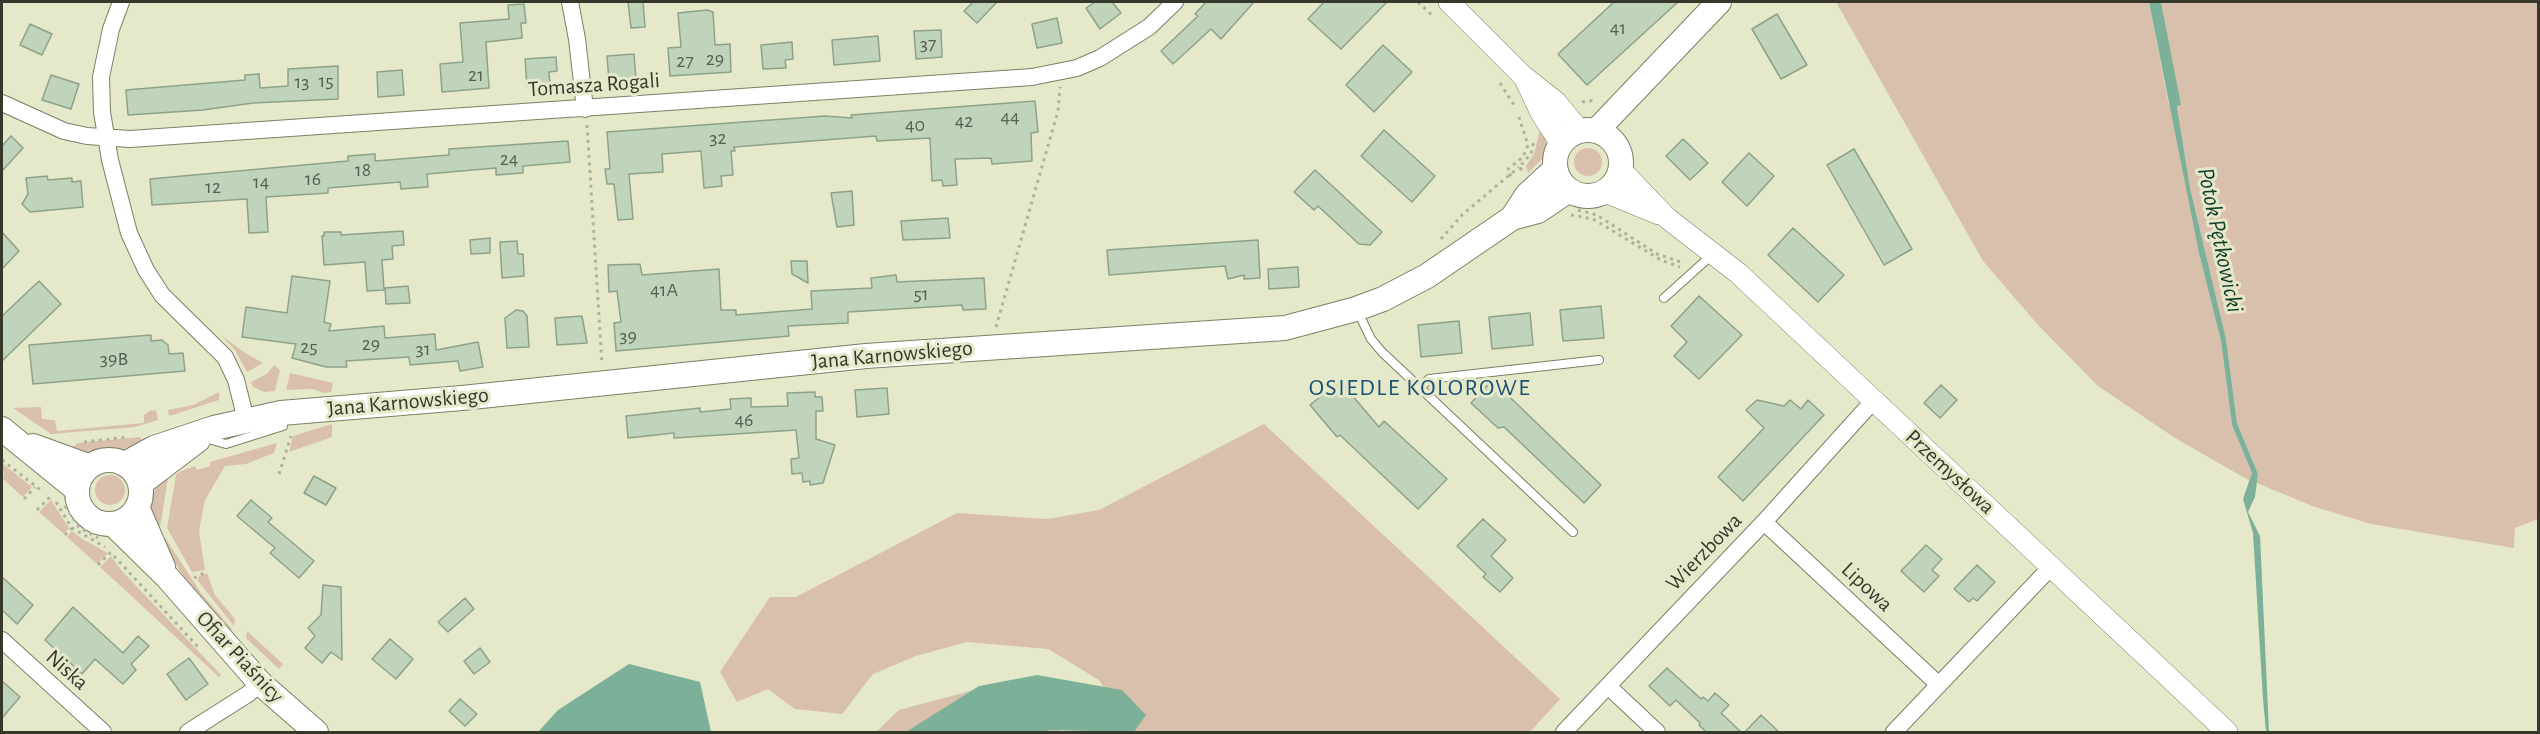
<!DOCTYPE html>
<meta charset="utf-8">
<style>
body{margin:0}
#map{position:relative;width:2540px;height:734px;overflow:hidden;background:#e5e9ca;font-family:"Alegreya Sans",sans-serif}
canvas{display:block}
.frame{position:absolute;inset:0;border:3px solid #36382c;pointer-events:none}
</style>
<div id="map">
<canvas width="2540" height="734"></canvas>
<div class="frame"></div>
</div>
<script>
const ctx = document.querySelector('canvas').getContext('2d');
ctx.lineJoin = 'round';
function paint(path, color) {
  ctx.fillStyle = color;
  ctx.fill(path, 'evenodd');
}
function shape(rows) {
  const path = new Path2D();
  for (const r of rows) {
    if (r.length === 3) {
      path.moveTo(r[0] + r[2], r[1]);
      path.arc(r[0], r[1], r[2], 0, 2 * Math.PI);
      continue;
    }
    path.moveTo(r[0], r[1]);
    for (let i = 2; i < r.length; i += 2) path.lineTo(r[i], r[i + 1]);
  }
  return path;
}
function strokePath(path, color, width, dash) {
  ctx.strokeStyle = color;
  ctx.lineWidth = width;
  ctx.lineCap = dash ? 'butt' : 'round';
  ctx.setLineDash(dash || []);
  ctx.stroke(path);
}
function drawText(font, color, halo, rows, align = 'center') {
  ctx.font = font + ' "Alegreya Sans",sans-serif';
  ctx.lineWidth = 6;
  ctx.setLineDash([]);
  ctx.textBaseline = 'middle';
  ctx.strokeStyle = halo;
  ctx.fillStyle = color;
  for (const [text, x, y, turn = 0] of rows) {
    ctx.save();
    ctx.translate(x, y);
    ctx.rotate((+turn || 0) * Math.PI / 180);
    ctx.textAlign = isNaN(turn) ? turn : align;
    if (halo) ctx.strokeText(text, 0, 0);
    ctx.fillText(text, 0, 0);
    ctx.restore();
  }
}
const green = shape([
 [1836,2,2149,2,2169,106,2172,107,2199,253,2221,341,2232,425,2252,473,2250,481,2175,438,2098,386,2038,325,1983,261],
 [2161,2,2538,2,2538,519,2515,528,2514,548,2371,524,2312,506,2257,483,2258,474,2237,423,2226,339,2190,188,2177,105,2180,104],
 [1540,130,1546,139,1545,156,1528,173,1526,166,1534,154],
 [1588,162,14],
 [221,335,245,353,263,363,247,372,235,350],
 [274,365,280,370,275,391,264,392,253,387,251,382,267,374],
 [290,373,333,383,331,392,324,393,312,389,286,390],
 [219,392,219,400,169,416,168,410,193,405],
 [41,407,42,419,55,420,57,431,144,423,144,415,150,411,156,410,158,420,135,427,51,434,13,408],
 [332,424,332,437,289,452,293,436],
 [1264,424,1560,699,1530,732,1134,732,1099,680,1048,649,967,642,916,656,873,674,842,714,795,709,768,689,737,702,720,672,770,597,796,597,957,513,1047,519,1099,510],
 [140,437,145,445,130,449,109,448,83,452,70,449,78,443],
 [277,443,274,453,246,464,225,466,205,500,199,531,205,570,192,572,167,528,176,475,181,471,195,466,197,470,210,466,210,462],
 [2,463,32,487,23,497,2,478,4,475],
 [110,490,15],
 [168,477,161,523,157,529,150,511,150,502,156,486],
 [51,500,69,528,64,534,39,512],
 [72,531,84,540,108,553,97,564,67,537],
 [161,539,166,539,201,593,232,629,229,632,183,576],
 [111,556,122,571,221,675,219,677,100,567],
 [207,573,215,595,235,619,234,626,198,581,199,576],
 [247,631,283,664,279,669,246,638],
 [985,687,1063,712,1060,732,876,732,899,710]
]);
const water = shape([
 [2149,2,2161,2,2181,105,2177,106,2190,188,2226,339,2237,423,2258,474,2255,497,2248,512,2260,536,2269,732,2266,732,2263,699,2253,533,2243,499,2252,473,2232,425,2221,341,2199,253],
 [629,664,700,682,711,732,538,732,558,710],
 [1037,675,1122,690,1146,715,1134,732,1049,730,1047,732,906,732,979,686]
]);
const building = shape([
 [628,2,643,2,645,27,631,28,628,2],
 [973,2,997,2,977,23,964,11,973,2],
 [1095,2,1112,2,1121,13,1100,29,1086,8,1095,2],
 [1206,2,1254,2,1221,39,1211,29,1173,64,1161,51,1198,16,1195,14,1206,2],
 [1324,2,1387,2,1341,49,1308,19,1324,2],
 [1614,2,1678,2,1587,85,1558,54,1614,2],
 [524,4,526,23,521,23,522,38,486,42,489,88,442,92,440,64,463,62,460,23,509,19,508,5,524,4],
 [707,10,713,12,715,45,730,44,731,72,670,76,668,48,681,47,678,13,707,10],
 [1777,14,1807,65,1781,79,1752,29,1777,14],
 [1057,18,1062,43,1037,48,1032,24,1057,18],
 [30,24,52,34,42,55,20,45,30,24],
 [941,30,942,57,916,59,914,31,941,30],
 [878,36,880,61,834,65,832,40,878,36],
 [792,42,793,59,785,60,786,68,763,69,761,45,792,42],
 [1383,45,1412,72,1374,112,1346,85,1383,45],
 [634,54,636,79,609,81,607,56,634,54],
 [556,57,557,71,549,72,550,84,527,86,525,59,556,57],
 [338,66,338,99,253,103,203,110,128,115,126,90,245,80,245,75,259,74,260,88,288,86,288,69,338,66],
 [402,70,404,95,378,97,377,72,402,70],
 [51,75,79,84,71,109,42,100,51,75],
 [1035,101,1038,132,1031,133,1032,161,992,164,991,158,955,159,957,185,943,186,942,180,932,181,930,138,877,141,876,136,734,147,735,151,731,151,733,175,721,176,722,186,704,188,701,151,662,154,663,172,629,174,633,219,618,220,614,184,607,184,605,169,610,169,607,132,825,116,852,118,851,115,1035,101],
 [1384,130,1435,176,1412,202,1361,156,1384,130],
 [11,136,23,148,2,171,2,146,11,136],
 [1683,139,1708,163,1690,180,1666,156,1683,139],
 [568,141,570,162,523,166,523,173,496,175,496,168,427,174,428,187,401,189,400,182,328,188,328,193,266,197,268,232,249,233,247,199,152,205,150,179,348,161,348,156,375,154,375,161,449,155,449,149,568,141],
 [1854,149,1912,249,1884,265,1827,165,1854,149],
 [1749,153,1774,176,1747,206,1722,182,1749,153],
 [1315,170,1382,232,1370,245,1359,244,1318,206,1314,210,1294,192,1315,170],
 [47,176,48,180,72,178,72,182,81,181,83,207,30,212,22,204,28,194,26,178,47,176],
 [852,191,854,225,837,227,831,193,852,191],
 [948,218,950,238,903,240,901,221,948,218],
 [1793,228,1844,275,1818,302,1768,255,1793,228],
 [403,231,404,245,392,246,393,259,382,260,384,290,367,291,365,262,324,265,322,236,324,236,324,232,341,232,341,235,403,231],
 [2,232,19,251,2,269,2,232],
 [490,238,490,253,471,254,470,240,490,238],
 [1258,240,1260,278,1244,279,1244,275,1228,279,1225,266,1109,275,1107,250,1258,240],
 [517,241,518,254,523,254,524,276,502,278,500,242,517,241],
 [791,261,807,261,808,283,792,274,791,261],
 [640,264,642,275,719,269,721,310,736,310,736,315,812,309,811,291,872,288,871,278,896,275,897,282,984,278,986,309,963,310,962,305,848,312,848,323,788,326,789,336,616,351,614,323,621,322,617,291,609,292,608,265,640,264],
 [1298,267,1299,287,1269,289,1268,269,1298,267],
 [292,276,330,281,324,322,331,324,329,331,384,326,385,338,435,334,436,350,478,342,483,367,460,371,458,361,410,365,409,357,346,361,347,367,326,367,292,358,296,344,242,337,246,307,287,313,292,276],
 [39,281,61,304,2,361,2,316,39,281],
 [408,286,410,303,386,304,385,288,408,286],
 [1699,296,1742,335,1699,379,1674,356,1687,342,1671,326,1699,296],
 [1601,306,1604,338,1563,341,1560,310,1601,306],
 [516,310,523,311,527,316,529,347,507,348,505,318,516,310],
 [1530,313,1533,345,1492,349,1489,317,1530,313],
 [582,316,587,343,557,345,555,318,582,316],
 [1459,321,1462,353,1421,357,1418,325,1459,321],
 [151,335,151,341,162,340,168,345,169,354,183,353,185,371,33,384,29,345,151,335],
 [1492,380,1601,485,1584,503,1504,427,1498,428,1471,403,1492,380],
 [1340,381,1379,427,1384,421,1447,479,1418,509,1340,435,1337,437,1310,405,1340,381],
 [1941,385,1957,400,1940,418,1924,403,1941,385],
 [887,388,889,414,857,417,855,390,887,388],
 [815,392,815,397,822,397,823,411,816,411,816,439,835,445,823,483,810,485,810,481,803,482,802,473,792,474,791,459,799,458,796,430,674,438,674,433,628,438,626,416,700,408,700,412,731,409,730,399,751,398,751,407,788,406,787,393,815,392],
 [1757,400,1784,406,1790,400,1801,409,1808,400,1824,415,1743,501,1718,477,1764,428,1746,410,1757,400],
 [314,476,336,488,326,505,304,493,314,476],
 [251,500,272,518,268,522,314,561,299,578,270,553,275,548,237,516,251,500],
 [1483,519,1506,540,1491,556,1513,578,1500,592,1483,577,1486,574,1457,546,1483,519],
 [1926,545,1942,559,1932,570,1939,576,1924,592,1901,571,1926,545],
 [1977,565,1995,582,1977,601,1973,598,1969,602,1954,589,1977,565],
 [2,577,33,605,17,624,2,610,2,577],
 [323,585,341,587,342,660,331,652,322,663,305,648,315,636,308,628,321,615,323,585],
 [465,598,474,609,448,632,438,622,465,598],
 [73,607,123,653,138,636,149,646,131,664,136,670,123,684,95,659,82,674,45,640,73,607],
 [390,639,413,659,396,679,372,659,390,639],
 [480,648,490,662,474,674,464,661,480,648],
 [189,658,208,684,186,700,167,674,189,658],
 [1667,668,1701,699,1703,697,1708,701,1715,693,1729,705,1721,713,1741,732,1706,732,1699,725,1700,723,1676,700,1670,706,1649,686,1667,668],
 [2,681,20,697,2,718,2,681],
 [460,699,477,714,465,726,449,711,460,699],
 [1761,715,1779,732,1745,732,1761,715]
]);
const path = shape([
 [1418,2,1434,17],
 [1500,83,1514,105],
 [1582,102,1596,100],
 [587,125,602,364],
 [1522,170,1519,167,1531,154,1534,140],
 [1511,176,1507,170,1523,157,1528,145,1519,117],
 [1578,210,1597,215,1657,254,1684,263],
 [1571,215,1593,219,1661,260,1680,267],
 [1441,239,1463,214,1519,167],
 [996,327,1058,111,1060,87],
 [84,442,128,437],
 [2,460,42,491],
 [279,474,291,436],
 [24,499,35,487],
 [56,502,72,528,105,547],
 [65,506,79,527,98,538],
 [37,510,51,496],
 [65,535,72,528],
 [114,556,199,648],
 [98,565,111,552],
 [194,578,206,572]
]);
const service = shape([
 [1664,298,1713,254],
 [1357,310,1371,339,1382,352,1573,532],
 [1420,388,1429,379,1599,360],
 [205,438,226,444,283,426,282,415]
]);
const minor = shape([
 [121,2,111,29,101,77,102,112,110,160,129,233,146,270,162,295,225,357,236,380,246,420],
 [570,2,577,39,585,109],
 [2,103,64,131,87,136,130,139,1032,77,1077,68,1100,58,1149,27,1175,2],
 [1764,522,1939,685],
 [2,640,103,732],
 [1608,686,1657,732],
 [188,732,248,694,260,683],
 [1564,732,1764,522,1874,400],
 [1894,732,2051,567]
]);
const tertiary = shape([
 [1449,2,1523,76,1556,102,1579,130],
 [1525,79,1541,113,1561,144],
 [1621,170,1667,218,1738,273,2227,732],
 [1605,192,1659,214]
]);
const secondary = shape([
 [1588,163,33],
 [1597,130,1719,2],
 [1512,218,1538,211,1569,190],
 [2,429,76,489],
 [33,446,88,466],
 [109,492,32],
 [125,464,154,448,214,428,281,413,462,398,866,356,1285,328,1356,309,1383,299,1427,276,1512,218,1527,195,1555,169],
 [140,484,198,440],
 [137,507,163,567],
 [113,524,168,578,260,683,316,732]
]);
const numberNames = [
 ["41",1618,28],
 ["37",928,44],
 ["29",715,59],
 ["27",685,61],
 ["21",476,75],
 ["15",326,81],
 ["13",302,82],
 ["44",1010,117],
 ["42",964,121],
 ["40",915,125],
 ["32",718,138],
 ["24",509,159],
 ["18",363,170],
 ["16",313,179],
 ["14",261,182],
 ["12",213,187],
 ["41A",664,290],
 ["51",921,294],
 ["39",628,336],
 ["29",371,344],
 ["25",309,347],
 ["31",423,349],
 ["39B",114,359],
 ["46",744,420]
];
const streetNames = [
 ["Tomasza Rogali",594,85,-4],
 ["Jana Karnowskiego",892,355,-5],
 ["Jana Karnowskiego",408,402,-5],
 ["Przemysłowa",1950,472,43],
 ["Wierzbowa",1704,552,-46],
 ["Lipowa",1867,587,43],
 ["Ofiar Piaśnicy",240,657,47],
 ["Niska",67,670,42]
];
const waterNames = [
 ["Potok Pętkowicki",2220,240,78]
];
const neighbourhoodNames = [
 ["OSIEDLE KOLOROWE",1420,388]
];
paint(green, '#d9c0ac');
paint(water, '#7cb098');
paint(building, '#c0d4bb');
strokePath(building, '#8ea189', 1.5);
strokePath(service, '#7c7f64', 10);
strokePath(minor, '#7c7f64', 18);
strokePath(tertiary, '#7c7f64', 22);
strokePath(secondary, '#7c7f64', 26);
strokePath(path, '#aeb299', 3, [3, 4.5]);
strokePath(service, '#fff', 8);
strokePath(minor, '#fff', 16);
strokePath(tertiary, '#fff', 21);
strokePath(secondary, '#fff', 24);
drawText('20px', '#585f50', null, numberNames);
drawText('22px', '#36382c', '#e5e9ca', streetNames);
drawText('italic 24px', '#0f3c2b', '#e5e9ca', waterNames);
ctx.letterSpacing = '1.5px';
drawText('24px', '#1b5173', '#e5e9ca', neighbourhoodNames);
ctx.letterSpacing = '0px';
</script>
